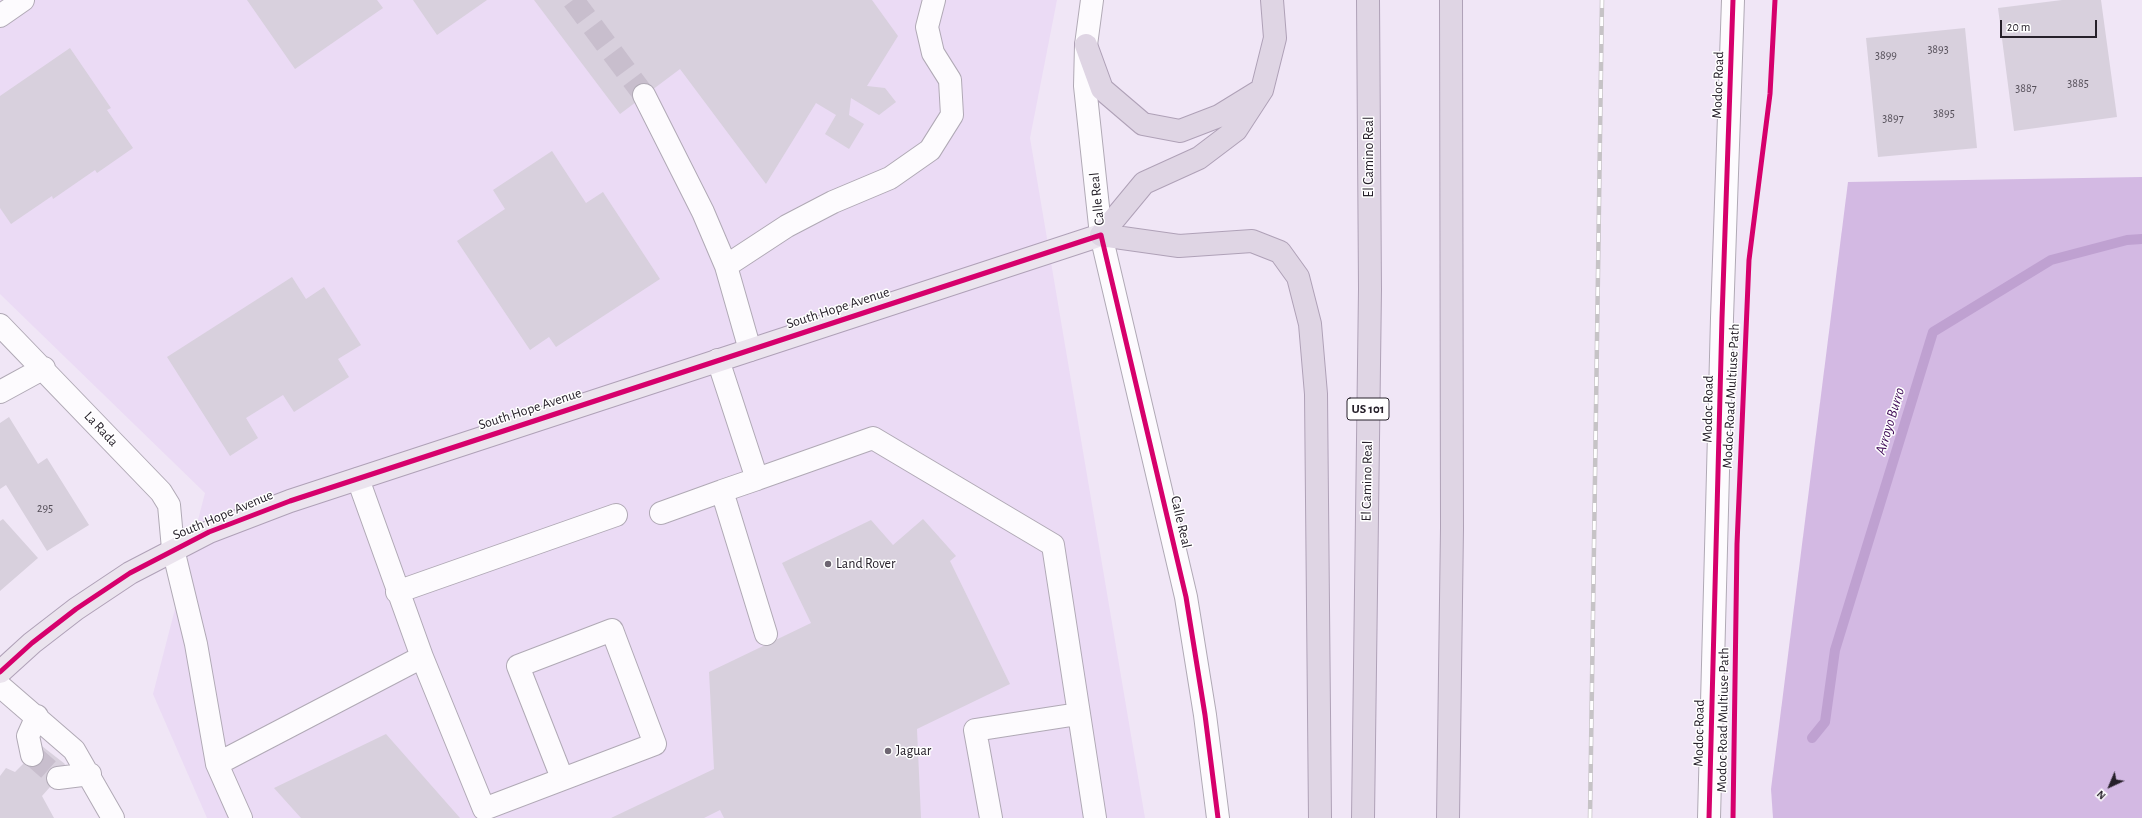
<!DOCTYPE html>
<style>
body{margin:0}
#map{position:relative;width:2142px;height:818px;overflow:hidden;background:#f0e6f6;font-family:"Alegreya Sans",sans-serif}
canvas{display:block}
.north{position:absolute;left:2090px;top:766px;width:40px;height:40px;-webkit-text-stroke:3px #fff;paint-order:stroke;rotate:224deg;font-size:11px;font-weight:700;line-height:16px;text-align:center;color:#26202a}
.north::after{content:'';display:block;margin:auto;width:14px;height:18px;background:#26202a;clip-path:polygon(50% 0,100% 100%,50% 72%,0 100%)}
.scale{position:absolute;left:2000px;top:20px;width:97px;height:18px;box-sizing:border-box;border:2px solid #26202a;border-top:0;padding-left:5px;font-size:12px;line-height:14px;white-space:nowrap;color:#26202a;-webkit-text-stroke:3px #fff;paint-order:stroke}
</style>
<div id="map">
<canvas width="2142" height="818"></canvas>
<div class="north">N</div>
<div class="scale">20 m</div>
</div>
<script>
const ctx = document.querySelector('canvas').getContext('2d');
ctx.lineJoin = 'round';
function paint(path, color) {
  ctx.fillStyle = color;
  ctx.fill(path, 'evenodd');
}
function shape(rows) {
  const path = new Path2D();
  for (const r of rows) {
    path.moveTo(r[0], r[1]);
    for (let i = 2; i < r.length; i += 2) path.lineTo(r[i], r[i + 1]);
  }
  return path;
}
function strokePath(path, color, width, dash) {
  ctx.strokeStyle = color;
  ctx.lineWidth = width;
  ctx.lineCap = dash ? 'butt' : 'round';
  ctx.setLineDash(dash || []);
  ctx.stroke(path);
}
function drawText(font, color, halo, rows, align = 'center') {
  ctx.font = font + ' "Alegreya Sans",sans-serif';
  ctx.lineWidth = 3;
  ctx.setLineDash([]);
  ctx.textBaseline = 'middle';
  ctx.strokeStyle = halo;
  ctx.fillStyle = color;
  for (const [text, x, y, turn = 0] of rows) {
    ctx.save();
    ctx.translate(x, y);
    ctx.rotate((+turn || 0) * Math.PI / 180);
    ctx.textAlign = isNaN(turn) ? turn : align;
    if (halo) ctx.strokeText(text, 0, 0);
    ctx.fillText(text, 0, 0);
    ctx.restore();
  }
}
const built = shape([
 [0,0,1057,0,1030,138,1145,818,207,818,153,694,205,493,0,294]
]);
const forest = shape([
 [2142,177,2142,818,1773,818,1771,789,1848,182]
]);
const stream = shape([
 [1812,738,1825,722,1835,650,1933,332,2051,260,2127,240,2142,239]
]);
const building = shape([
 [247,0,377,0,383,8,295,69],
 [413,0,487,0,437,35],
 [534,0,872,0,898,36,867,86,885,88,896,102,879,115,851,98,849,115,864,124,849,149,825,134,836,115,816,103,766,184,680,69,620,114],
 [2062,0,2101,0,2117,117,2014,131,1998,8],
 [1965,28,1977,148,1878,157,1866,38],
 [70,48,111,108,107,110,133,148,97,173,95,170,53,199,52,196,11,224,0,208,0,96],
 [552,151,586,203,603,192,660,279,556,347,549,337,530,350,457,241,505,209,493,190],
 [292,277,306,299,324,287,361,345,338,359,349,377,294,412,283,395,246,418,258,438,230,456,167,357],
 [9,417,38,464,47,458,89,525,47,551,6,485,0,489,0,423],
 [3,519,38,558,0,591,0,521],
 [923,519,956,556,950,561,1010,684,917,729,921,818,724,818,720,810,704,818,611,818,714,769,709,672,811,623,782,563,871,520,893,545],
 [386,734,460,818,301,818,274,788],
 [38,743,65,764,58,778,42,796,54,818,0,818,0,776,6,768,15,772,32,755]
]);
const minorTunnel = shape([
 [573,0,644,95],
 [32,755,58,778]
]);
const minor = shape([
 [1092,0,1086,45,1085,86,1101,235,1186,597,1205,715,1218,818],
 [0,16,23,0],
 [644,95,703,212,726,266,750,350],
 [726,266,787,226,833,202,890,178,930,150,952,115,950,80,933,53,927,27,934,0],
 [0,325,161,492,169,505,173,549,196,644,217,764,241,818],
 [718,360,757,479,873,438,1053,545,1095,818],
 [0,392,44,368],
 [757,479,722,491,766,634],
 [661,513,722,491],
 [397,592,616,515],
 [422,657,484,809,655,744,612,630,518,666,562,778],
 [0,686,74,750,113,818],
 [32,755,28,736,37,716],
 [217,764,422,657,358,479],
 [58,778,90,774],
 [991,818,975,730,1078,714],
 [1709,818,1722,318,1733,0]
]);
const major = shape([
 [0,672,32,643,76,609,130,573,209,532,290,501,1101,235]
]);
const highway = shape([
 [1086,45,1102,89,1143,124,1180,131,1219,116,1258,92],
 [1101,235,1179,246,1252,241,1280,252,1298,277,1310,324,1316,394,1320,818],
 [1101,235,1144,183,1199,158,1236,130,1262,90,1275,38,1272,0],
 [1363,818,1370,289,1368,0],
 [1448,818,1452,528,1451,0]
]);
const rail = shape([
 [1590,818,1602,0]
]);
const cycleway = shape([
 [0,672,32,643,76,609,130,573,209,532,290,501,1101,235,1186,597,1205,715,1218,818],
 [1709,818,1722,318,1733,0],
 [1733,818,1737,544,1749,260,1770,94,1775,0]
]);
const markers = [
 [828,564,4,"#6d6571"],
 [888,751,4,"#6d6571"]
];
const numberNames = [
 ["3893",1938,49],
 ["3899",1886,55],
 ["3885",2078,83],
 ["3887",2026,88],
 ["3895",1944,113],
 ["3897",1893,118],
 ["295",45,508]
];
const shields = [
 [1368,409,42]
];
const shieldNames = [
 ["US 101",1368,409]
];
const streetNames = [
 ["Modoc Road",1718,85,-88],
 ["El Camino Real",1369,157,-90],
 ["Calle Real",1097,199,-96],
 ["South Hope Avenue",838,308,-18],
 ["Modoc Road Multiuse Path",1731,396,-87],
 ["South Hope Avenue",530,409,-18],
 ["Modoc Road",1708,409,-89],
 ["La Rada",101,429,47],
 ["El Camino Real",1367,481,-89],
 ["South Hope Avenue",223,515,-23],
 ["Calle Real",1181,522,77],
 ["Modoc Road Multiuse Path",1723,720,-89],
 ["Modoc Road",1699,733,-89]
];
const poiNames = [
 ["Land Rover",836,564],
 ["Jaguar",896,751]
];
const waterNames = [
 ["Arroyo Burro",1890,421,-73]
];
paint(built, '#ebdbf5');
paint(forest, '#d3b9e3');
strokePath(stream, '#bfa1d1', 10);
paint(building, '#d8d0dd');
strokePath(minorTunnel, '#c8becd', 22, [22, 11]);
strokePath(minor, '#b0a9b5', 24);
strokePath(major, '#afa1b7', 24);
strokePath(highway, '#afa1b7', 24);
strokePath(minor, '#fdfbfe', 22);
strokePath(major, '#ebe4ee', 22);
strokePath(highway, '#dfd5e4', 22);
strokePath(rail, '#c6c3c6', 4.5);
strokePath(rail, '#fff', 3, [9]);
strokePath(cycleway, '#d6006c', 5);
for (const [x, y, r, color] of markers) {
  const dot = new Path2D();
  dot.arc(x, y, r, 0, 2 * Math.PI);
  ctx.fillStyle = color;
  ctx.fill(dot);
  strokePath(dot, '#fff', 1.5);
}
drawText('12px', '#544e58', null, numberNames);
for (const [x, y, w] of shields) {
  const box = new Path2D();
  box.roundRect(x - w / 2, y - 11, w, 22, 3);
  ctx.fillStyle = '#fff';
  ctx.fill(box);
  strokePath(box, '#26202a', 1);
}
drawText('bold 13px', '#26202a', null, shieldNames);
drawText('14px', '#26202a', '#fff', streetNames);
drawText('14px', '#26202a', '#fff', poiNames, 'left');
drawText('italic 15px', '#400c57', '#fff', waterNames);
</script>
